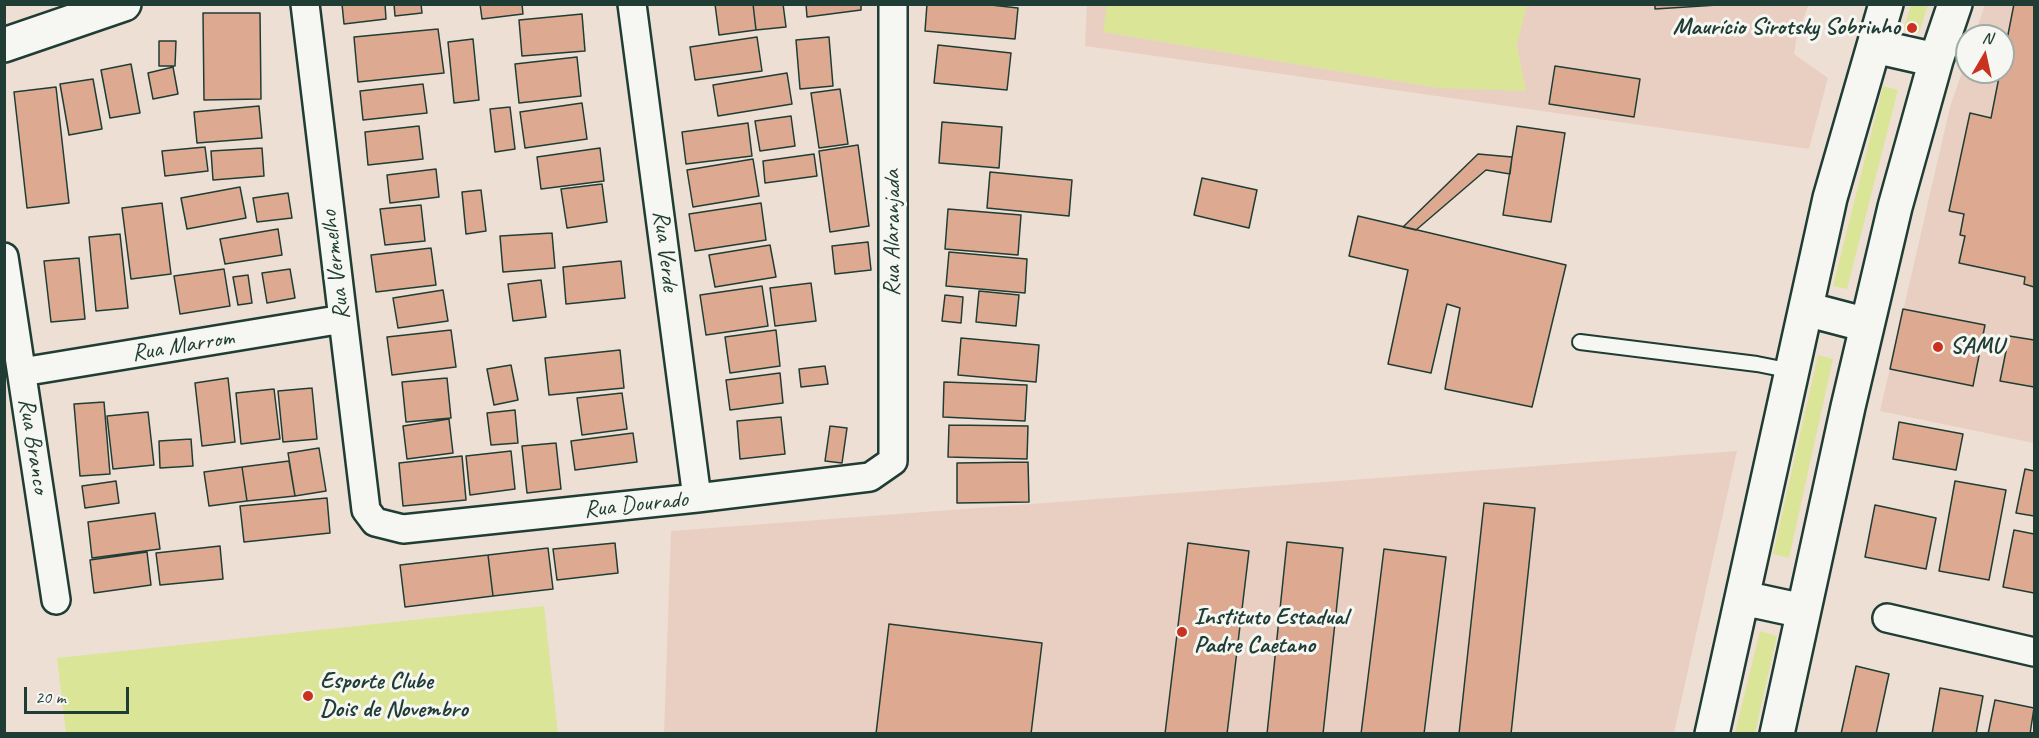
<!DOCTYPE html>
<meta charset="utf-8">
<style>
body{margin:0}
#map{position:relative;width:2039px;height:738px;overflow:hidden;background:#eedfd5;font-family:Caveat,sans-serif}
canvas{display:block}
.frame{position:absolute;inset:0;border:6px solid #1f3d34;pointer-events:none}
.north{position:absolute;left:1955px;top:24px;width:60px;height:60px;box-sizing:border-box;background:#f6f6f2;border:2px solid #a0aca6;border-radius:50%;rotate:9deg;font-size:16px;font-weight:700;line-height:24px;text-align:center;color:#1f3d34}
.north::after{content:'';display:block;margin:auto;width:21px;height:27px;background:#c8321e;clip-path:polygon(50% 0,100% 100%,50% 72%,0 100%)}
.scale{position:absolute;left:24px;top:687px;width:105px;height:27px;box-sizing:border-box;border:3px solid #1f3d34;border-top:0;padding-left:8px;font-size:18px;line-height:21px;white-space:nowrap;color:#1f3d34;-webkit-text-stroke:4px #f6f6f2;paint-order:stroke}
</style>
<div id="map">
<canvas width="2039" height="738"></canvas>
<div class="frame"></div>
<div class="north">N</div>
<div class="scale">20 m</div>
</div>
<script>
const ctx = document.querySelector('canvas').getContext('2d');
ctx.lineJoin = 'round';
function paint(path, color) {
  ctx.fillStyle = color;
  ctx.fill(path, 'evenodd');
}
function shape(rows) {
  const path = new Path2D();
  for (const r of rows) {
    path.moveTo(r[0], r[1]);
    for (let i = 2; i < r.length; i += 2) path.lineTo(r[i], r[i + 1]);
  }
  return path;
}
function strokePath(path, color, width, dash) {
  ctx.strokeStyle = color;
  ctx.lineWidth = width;
  ctx.lineCap = dash ? 'butt' : 'round';
  ctx.setLineDash(dash || []);
  ctx.stroke(path);
}
function drawText(font, color, halo, rows, align = 'center') {
  ctx.font = font + ' Caveat,sans-serif';
  ctx.lineWidth = 6;
  ctx.setLineDash([]);
  ctx.textBaseline = 'middle';
  ctx.strokeStyle = halo;
  ctx.fillStyle = color;
  for (const [text, x, y, turn = 0] of rows) {
    ctx.save();
    ctx.translate(x, y);
    ctx.rotate((+turn || 0) * Math.PI / 180);
    ctx.textAlign = isNaN(turn) ? turn : align;
    if (halo) ctx.strokeText(text, 0, 0);
    ctx.fillText(text, 0, 0);
    ctx.restore();
  }
}
const built = shape([
 [1809,4,1797,35,1794,54,1828,78,1809,149,1085,46,1087,5],
 [1985,5,2034,5,2034,443,1880,411,1950,107,1967,57,1967,72,2003,72,2003,36,1974,36],
 [1737,451,1674,733,664,734,671,531]
]);
const green = shape([
 [1107,5,1527,5,1517,45,1526,91,1439,88,1103,32],
 [1911,5,1928,5,1919,33,1903,30],
 [1883,86,1898,90,1847,289,1833,286],
 [1818,355,1833,359,1789,558,1773,554],
 [544,606,558,733,66,733,57,658],
 [1760,631,1777,636,1755,733,1735,733]
]);
const building = shape([
 [342,4,385,4,386,19,344,24,342,4],
 [394,4,421,4,422,13,395,16,394,4],
 [480,4,522,4,523,14,482,19,480,4],
 [715,4,753,4,756,30,719,35,715,4],
 [753,4,783,4,786,27,756,30,753,4],
 [806,4,861,4,861,10,807,17,806,4],
 [927,4,982,4,1018,8,1015,39,925,31,927,4],
 [1655,4,1733,4,1655,9,1655,4],
 [2014,4,2034,4,2034,287,2024,284,2025,277,1959,263,1965,236,1960,235,1964,214,1949,211,1970,113,1991,118,2000,72,2003,72,2003,60,2014,4],
 [203,13,260,13,261,99,204,100,203,13],
 [582,14,585,51,522,56,519,20,582,14],
 [438,29,444,73,358,82,354,37,438,29],
 [757,37,762,71,695,80,690,47,757,37],
 [829,37,833,86,800,89,796,40,829,37],
 [473,39,479,100,454,103,448,42,473,39],
 [159,41,176,41,175,66,159,66,159,41],
 [938,45,1011,53,1007,90,934,83,938,45],
 [577,57,581,96,519,103,515,64,577,57],
 [131,64,140,113,110,118,101,70,131,64],
 [1555,66,1640,79,1634,117,1549,104,1555,66],
 [173,67,178,94,153,99,148,73,173,67],
 [787,73,792,104,718,116,713,85,787,73],
 [93,79,102,129,69,135,60,84,93,79],
 [423,84,427,113,363,120,360,91,423,84],
 [56,87,69,203,27,208,14,92,56,87],
 [840,89,848,144,819,148,811,93,840,89],
 [582,103,587,139,525,148,520,112,582,103],
 [259,106,262,138,197,143,194,112,259,106],
 [510,107,515,149,495,152,490,109,510,107],
 [791,116,795,146,760,151,755,121,791,116],
 [942,122,1002,127,999,168,939,163,942,122],
 [748,123,752,156,686,164,682,132,748,123],
 [419,126,423,159,368,165,365,132,419,126],
 [1517,126,1565,133,1551,222,1503,215,1517,126],
 [858,145,869,226,830,232,819,151,858,145],
 [205,147,208,171,165,176,162,151,205,147],
 [262,148,264,176,213,180,211,151,262,148],
 [600,148,604,181,541,189,537,157,600,148],
 [814,154,817,176,765,183,763,161,814,154],
 [1478,154,1512,157,1510,174,1486,170,1416,230,1403,227,1478,154],
 [753,159,759,196,693,207,687,170,753,159],
 [436,169,439,197,390,203,387,175,436,169],
 [990,172,1072,180,1069,216,987,208,990,172],
 [1202,178,1257,190,1249,228,1194,215,1202,178],
 [602,184,607,222,567,228,561,189,602,184],
 [240,187,246,218,187,229,181,198,240,187],
 [481,190,486,231,466,234,462,192,481,190],
 [288,193,292,218,257,222,253,198,288,193],
 [162,203,171,274,131,279,122,208,162,203],
 [761,203,766,240,695,251,689,214,761,203],
 [421,205,425,241,385,245,380,209,421,205],
 [948,209,1021,215,1018,255,945,249,948,209],
 [1358,216,1566,265,1532,407,1445,389,1460,308,1447,304,1431,373,1388,364,1408,270,1349,256,1358,216],
 [278,229,282,255,225,264,220,239,278,229],
 [552,233,555,268,503,272,500,236,552,233],
 [120,234,128,308,96,311,89,237,120,234],
 [868,242,871,270,835,274,832,246,868,242],
 [770,245,776,277,715,287,709,255,770,245],
 [431,248,436,285,376,292,371,255,431,248],
 [949,252,1027,259,1025,293,946,286,949,252],
 [79,258,85,319,51,322,44,261,79,258],
 [621,261,625,298,566,304,563,267,621,261],
 [224,269,230,306,180,314,174,276,224,269],
 [290,269,295,298,267,303,262,273,290,269],
 [248,275,252,303,238,305,233,277,248,275],
 [541,280,546,317,513,321,508,284,541,280],
 [811,283,816,321,775,326,770,288,811,283],
 [762,286,768,326,706,335,700,295,762,286],
 [443,290,448,321,398,328,393,298,443,290],
 [979,291,1019,295,1016,326,976,322,979,291],
 [945,295,963,297,961,323,942,321,945,295],
 [1903,309,1985,325,1973,386,1890,369,1903,309],
 [451,330,456,367,392,375,387,337,451,330],
 [776,330,780,366,730,373,725,337,776,330],
 [2009,336,2034,340,2034,387,2000,381,2009,336],
 [961,338,1039,345,1036,382,958,375,961,338],
 [620,350,624,388,549,395,545,358,620,350],
 [511,365,518,400,494,405,487,369,511,365],
 [825,366,828,384,801,387,799,369,825,366],
 [780,373,783,403,730,410,726,380,780,373],
 [228,378,235,442,202,446,195,383,228,378],
 [447,378,451,418,406,422,402,382,447,378],
 [944,382,1027,385,1025,421,943,417,944,382],
 [312,388,317,439,283,442,278,391,312,388],
 [274,389,280,439,241,444,236,393,274,389],
 [622,393,627,429,582,435,577,398,622,393],
 [104,402,110,474,80,476,74,404,104,402],
 [515,410,518,443,491,445,487,413,515,410],
 [148,412,154,465,113,469,107,416,148,412],
 [781,417,785,454,740,459,737,421,781,417],
 [449,419,453,453,407,459,403,426,449,419],
 [1899,422,1963,434,1956,470,1893,459,1899,422],
 [949,425,1028,426,1027,459,948,457,949,425],
 [830,426,847,428,842,463,825,461,830,426],
 [633,433,637,462,575,470,571,441,633,433],
 [191,439,193,466,160,468,159,441,191,439],
 [556,443,561,489,527,493,522,446,556,443],
 [319,448,326,491,295,496,288,453,319,448],
 [511,451,515,489,470,495,466,456,511,451],
 [462,456,466,500,403,506,399,463,462,456],
 [289,461,295,496,247,501,242,467,289,461],
 [1028,462,1029,502,957,503,957,463,1028,462],
 [242,467,247,501,209,506,204,472,242,467],
 [2025,469,2034,471,2034,516,2016,513,2025,469],
 [116,481,119,503,85,508,82,486,116,481],
 [1955,481,2006,490,1989,580,1939,571,1955,481],
 [327,498,330,533,244,542,240,506,327,498],
 [1484,503,1535,508,1511,734,1459,734,1484,503],
 [1875,505,1936,518,1926,569,1865,557,1875,505],
 [155,513,160,549,92,558,88,522,155,513],
 [2014,530,2034,534,2034,593,2003,587,2014,530],
 [1287,542,1343,548,1323,734,1267,734,1287,542],
 [615,543,618,573,557,580,553,549,615,543],
 [1188,543,1249,551,1227,734,1165,734,1188,543],
 [220,546,223,579,160,585,156,553,220,546],
 [548,548,553,589,493,596,488,555,548,548],
 [1384,549,1446,557,1424,734,1361,734,1384,549],
 [147,552,151,585,94,593,90,560,147,552],
 [488,555,493,596,405,607,400,565,488,555],
 [889,624,1042,643,1031,734,876,734,889,624],
 [1856,666,1889,674,1876,734,1841,734,1856,666],
 [1940,688,1983,696,1976,734,1932,734,1940,688],
 [1995,700,2034,708,2030,734,1988,734,1995,700]
]);
const lane = shape([
 [1580,342,1757,364,1792,371]
]);
const street = shape([
 [305,4,366,510,375,522,403,529,697,498,870,477,893,461,893,4],
 [632,4,697,498],
 [4,257,56,600],
 [22,372,343,319],
 [1887,618,2034,652]
]);
const secondary = shape([
 [4,45,124,4],
 [1874,46,1936,60],
 [1806,309,1867,325],
 [1743,598,1803,611],
 [1712,734,1830,198,1886,4],
 [1777,734,1848,407,1895,207,1936,60,1955,4]
]);
const markers = [
 [1912,28,6,"#c8321e"],
 [1938,347,6,"#c8321e"],
 [1182,632,6,"#c8321e"],
 [308,696,6,"#c8321e"]
];
const poiNames = [
 ["Maurício Sirotsky Sobrinho",1900,28,"right"],
 ["SAMU",1950,347],
 ["Instituto Estadual",1194,618],
 ["Padre Caetano",1194,646],
 ["Esporte Clube",320,682],
 ["Dois de Novembro",320,710]
];
const streetNames = [
 ["Rua Alaranjada",893,233,-90],
 ["Rua Verde",665,251,83],
 ["Rua Vermelho",336,265,-97],
 ["Rua Marrom",183,346,-9],
 ["Rua Branco",33,446,81],
 ["Rua Dourado",636,505,-6]
];
paint(built, '#e9cfc1');
paint(green, '#dae598');
paint(building, '#ddaa91');
strokePath(building, '#1f3d34', 1.5);
strokePath(lane, '#1f3d34', 18);
strokePath(street, '#1f3d34', 32);
strokePath(secondary, '#1f3d34', 38);
strokePath(lane, '#f6f6f2', 14);
strokePath(street, '#f6f6f2', 27);
strokePath(secondary, '#f6f6f2', 33);
for (const [x, y, r, color] of markers) {
  const dot = new Path2D();
  dot.arc(x, y, r, 0, 2 * Math.PI);
  ctx.fillStyle = color;
  ctx.fill(dot);
  strokePath(dot, '#f6f6f2', 2);
}
drawText('bold 24px', '#1f3d34', '#f6f6f2', poiNames, 'left');
drawText('24px', '#1f3d34', '#f6f6f2', streetNames);
</script>
